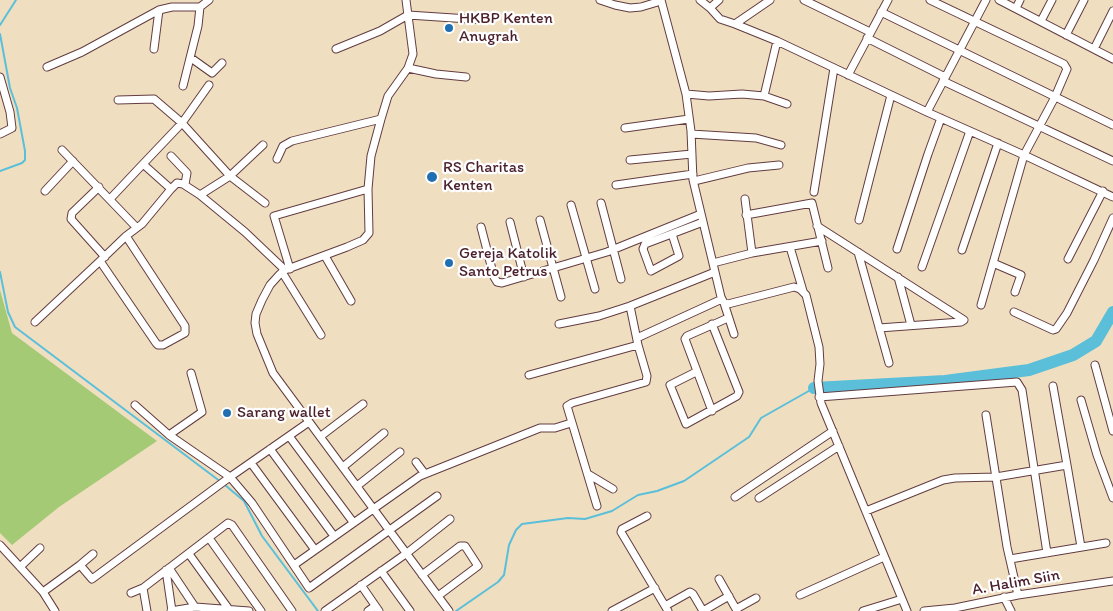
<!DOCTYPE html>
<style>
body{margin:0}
canvas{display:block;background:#efdfc0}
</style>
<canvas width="1113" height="611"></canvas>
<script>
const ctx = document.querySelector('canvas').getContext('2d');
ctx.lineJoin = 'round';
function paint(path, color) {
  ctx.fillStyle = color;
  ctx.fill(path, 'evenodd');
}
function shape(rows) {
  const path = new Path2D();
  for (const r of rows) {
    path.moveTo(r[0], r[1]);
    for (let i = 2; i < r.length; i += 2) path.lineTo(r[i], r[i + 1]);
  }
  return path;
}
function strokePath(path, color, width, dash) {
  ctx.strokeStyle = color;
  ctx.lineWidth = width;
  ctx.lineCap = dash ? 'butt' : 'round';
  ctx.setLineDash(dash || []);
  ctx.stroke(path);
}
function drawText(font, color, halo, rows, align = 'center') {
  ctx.font = font + ' Itim,sans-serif';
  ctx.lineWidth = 4.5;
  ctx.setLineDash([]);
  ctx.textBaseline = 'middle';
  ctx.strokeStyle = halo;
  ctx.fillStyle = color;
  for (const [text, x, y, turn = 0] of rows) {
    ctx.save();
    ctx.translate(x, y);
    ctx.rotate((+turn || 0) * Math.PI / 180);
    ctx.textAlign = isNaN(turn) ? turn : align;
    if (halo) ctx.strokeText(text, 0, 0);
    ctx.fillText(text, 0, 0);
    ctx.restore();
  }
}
const green = shape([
 [0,290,12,333,157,441,59,507,12,545,0,533]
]);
const stream = shape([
 [0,25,16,0],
 [0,34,10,88,17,108,25,151,25,160,22,163,0,171],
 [0,272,8,312,15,327,221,482],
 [225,485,244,501,262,536,318,611],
 [456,611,498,582,504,575,509,545,516,530,522,524,568,518,585,519,612,511,638,495,657,491,684,481,749,437,761,418,814,388]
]);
const river = shape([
 [814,388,945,381,1029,370,1073,355,1096,341,1113,312]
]);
const minor = shape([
 [406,0,413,54,408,68,388,96,381,119,371,156,368,189,369,233,363,240,347,247,285,270,279,275,270,285,262,300,256,314,255,323,257,334,273,373,449,611],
 [600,0,615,5,630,8,641,7,661,1],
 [661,0,686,94,691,131,693,180,721,297,724,303,728,304,794,287,800,289,806,295,819,347,820,364,818,381,821,403,907,611],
 [700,0,710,8,720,19,735,24,770,0],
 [804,0,870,32],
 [930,0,1064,64,1067,69,1055,97,1024,155,981,305],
 [999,0,1113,59],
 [710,8,719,0],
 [1016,8,1020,0],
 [881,12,1113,125],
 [1041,21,1052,0],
 [735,24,777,41,927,112,1024,155,1113,197],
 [1066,35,1084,0],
 [867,38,945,77],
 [154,49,159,10],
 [336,49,380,31,408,15,484,20],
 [1094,49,1113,11],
 [191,58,212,73,222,63],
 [47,67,82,52,159,10,172,7,200,7,209,0],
 [408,68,436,74,466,77],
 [848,75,888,0],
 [0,77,10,112,12,128,0,134],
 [943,81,1113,161],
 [183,86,198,26,200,7],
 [686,94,709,96,742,94,764,96,787,104],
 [764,96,777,41],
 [118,100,154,99,182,123,209,85],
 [927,112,986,0],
 [625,128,689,119],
 [691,134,756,138,781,145],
 [62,150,136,227],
 [171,156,187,173,185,184],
 [277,159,283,146,292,141,381,119],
 [630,160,692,154],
 [694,181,748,168,779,165],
 [616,185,693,174],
 [99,187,72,213,71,219,105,257],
 [45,191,73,161],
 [814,192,834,68],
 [200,195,183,184,177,183,171,189,143,164,182,123,230,176,263,145],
 [110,199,143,164],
 [265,203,230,176,200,195,245,232,285,270],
 [601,203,621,279],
 [571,205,595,289],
 [746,215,812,203,828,268],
 [540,220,561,297],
 [859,220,891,95],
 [510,222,524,277],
 [817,226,964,320,961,322,879,328],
 [481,227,494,277,497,282,502,283,607,252,701,214],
 [672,234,679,256,651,271,643,249,645,244,703,222],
 [126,236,185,326,185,333,163,345,158,345,156,343,100,261,126,236,142,224,171,189],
 [790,247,803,291],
 [897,249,928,154,941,118],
 [962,250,998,143],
 [858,252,889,363],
 [752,253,822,241],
 [325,256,351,301],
 [1068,259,1103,191],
 [713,263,752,253,745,199],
 [993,263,1021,275,1015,292],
 [922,267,970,131],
 [290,269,274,216,368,189],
 [282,272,321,335],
 [898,277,911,325],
 [724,303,734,334],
 [1014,312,1053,330,1056,329,1067,313,1094,260,1113,218],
 [35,322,100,261],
 [559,324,599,316,630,306,715,272],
 [637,338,722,299],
 [1095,365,1113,431],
 [696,372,670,385,686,424,737,396,739,392,712,324],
 [529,375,638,345,630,306],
 [1053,386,1067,465],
 [819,397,1017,382,1022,390,1047,553],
 [1081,400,1097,455,1113,498],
 [135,405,169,435,230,477,252,503,309,588,437,496],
 [712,411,685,339,687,336,728,318],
 [986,415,1007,547,1018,595],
 [169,435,202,412,191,373],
 [289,436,353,522],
 [321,436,363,404],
 [270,449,334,536],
 [416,462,425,474],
 [251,463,315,550],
 [343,467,384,433],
 [588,474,613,489],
 [357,486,400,452],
 [735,497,833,431],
 [759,498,839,446],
 [597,506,567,406,572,403,646,382,647,376,638,345],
 [866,511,943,480,955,478,996,477,1067,465,1081,547],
 [647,516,622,529,621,532,668,611],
 [209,538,261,611],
 [0,545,43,592,55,611],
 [189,554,228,608],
 [1010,559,1106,543],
 [80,565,93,554],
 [294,565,420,476,540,428,555,428,571,423],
 [20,567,40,548],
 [169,568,195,607],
 [166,570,172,611],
 [381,571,410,611],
 [422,575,460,546,465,546,478,566,438,596],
 [719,579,736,609],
 [361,585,379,611],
 [43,592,80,565,92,579,230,477,309,422],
 [131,593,143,588],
 [800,595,884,557],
 [1004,597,1011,611],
 [665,606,690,592,693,594,703,611],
 [147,611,143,588,228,523,232,525,292,611],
 [171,611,195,607,249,611],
 [325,611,407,553,450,519],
 [368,611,375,606],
 [612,611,655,588],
 [703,611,729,596],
 [737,611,736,609,756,598],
 [863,611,902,599],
 [924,611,955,608,1018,595,1113,581]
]);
const markers = [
 [449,28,5,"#1f6fb2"],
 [432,177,6,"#1f6fb2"],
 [449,263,5,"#1f6fb2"],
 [227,413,5,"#1f6fb2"]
];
const poiNames = [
 ["HKBP Kenten",459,19],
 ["Anugrah",459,37],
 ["RS Charitas",443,168],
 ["Kenten",443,186],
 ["Gereja Katolik",459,254],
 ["Santo Petrus",459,272],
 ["Sarang wallet",237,413]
];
const streetNames = [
 ["A. Halim Siin",1016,583,-10]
];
paint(green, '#a4ca75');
strokePath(stream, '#5bbfda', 2);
strokePath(river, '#5bbfda', 12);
strokePath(minor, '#633c41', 9);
strokePath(minor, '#fff', 7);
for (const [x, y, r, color] of markers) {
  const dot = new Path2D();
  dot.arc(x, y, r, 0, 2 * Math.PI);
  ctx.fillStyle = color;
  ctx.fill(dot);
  strokePath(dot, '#fff', 2);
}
drawText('16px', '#4a1f2b', '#fff', poiNames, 'left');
drawText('16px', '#4a1f2b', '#fff', streetNames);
</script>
